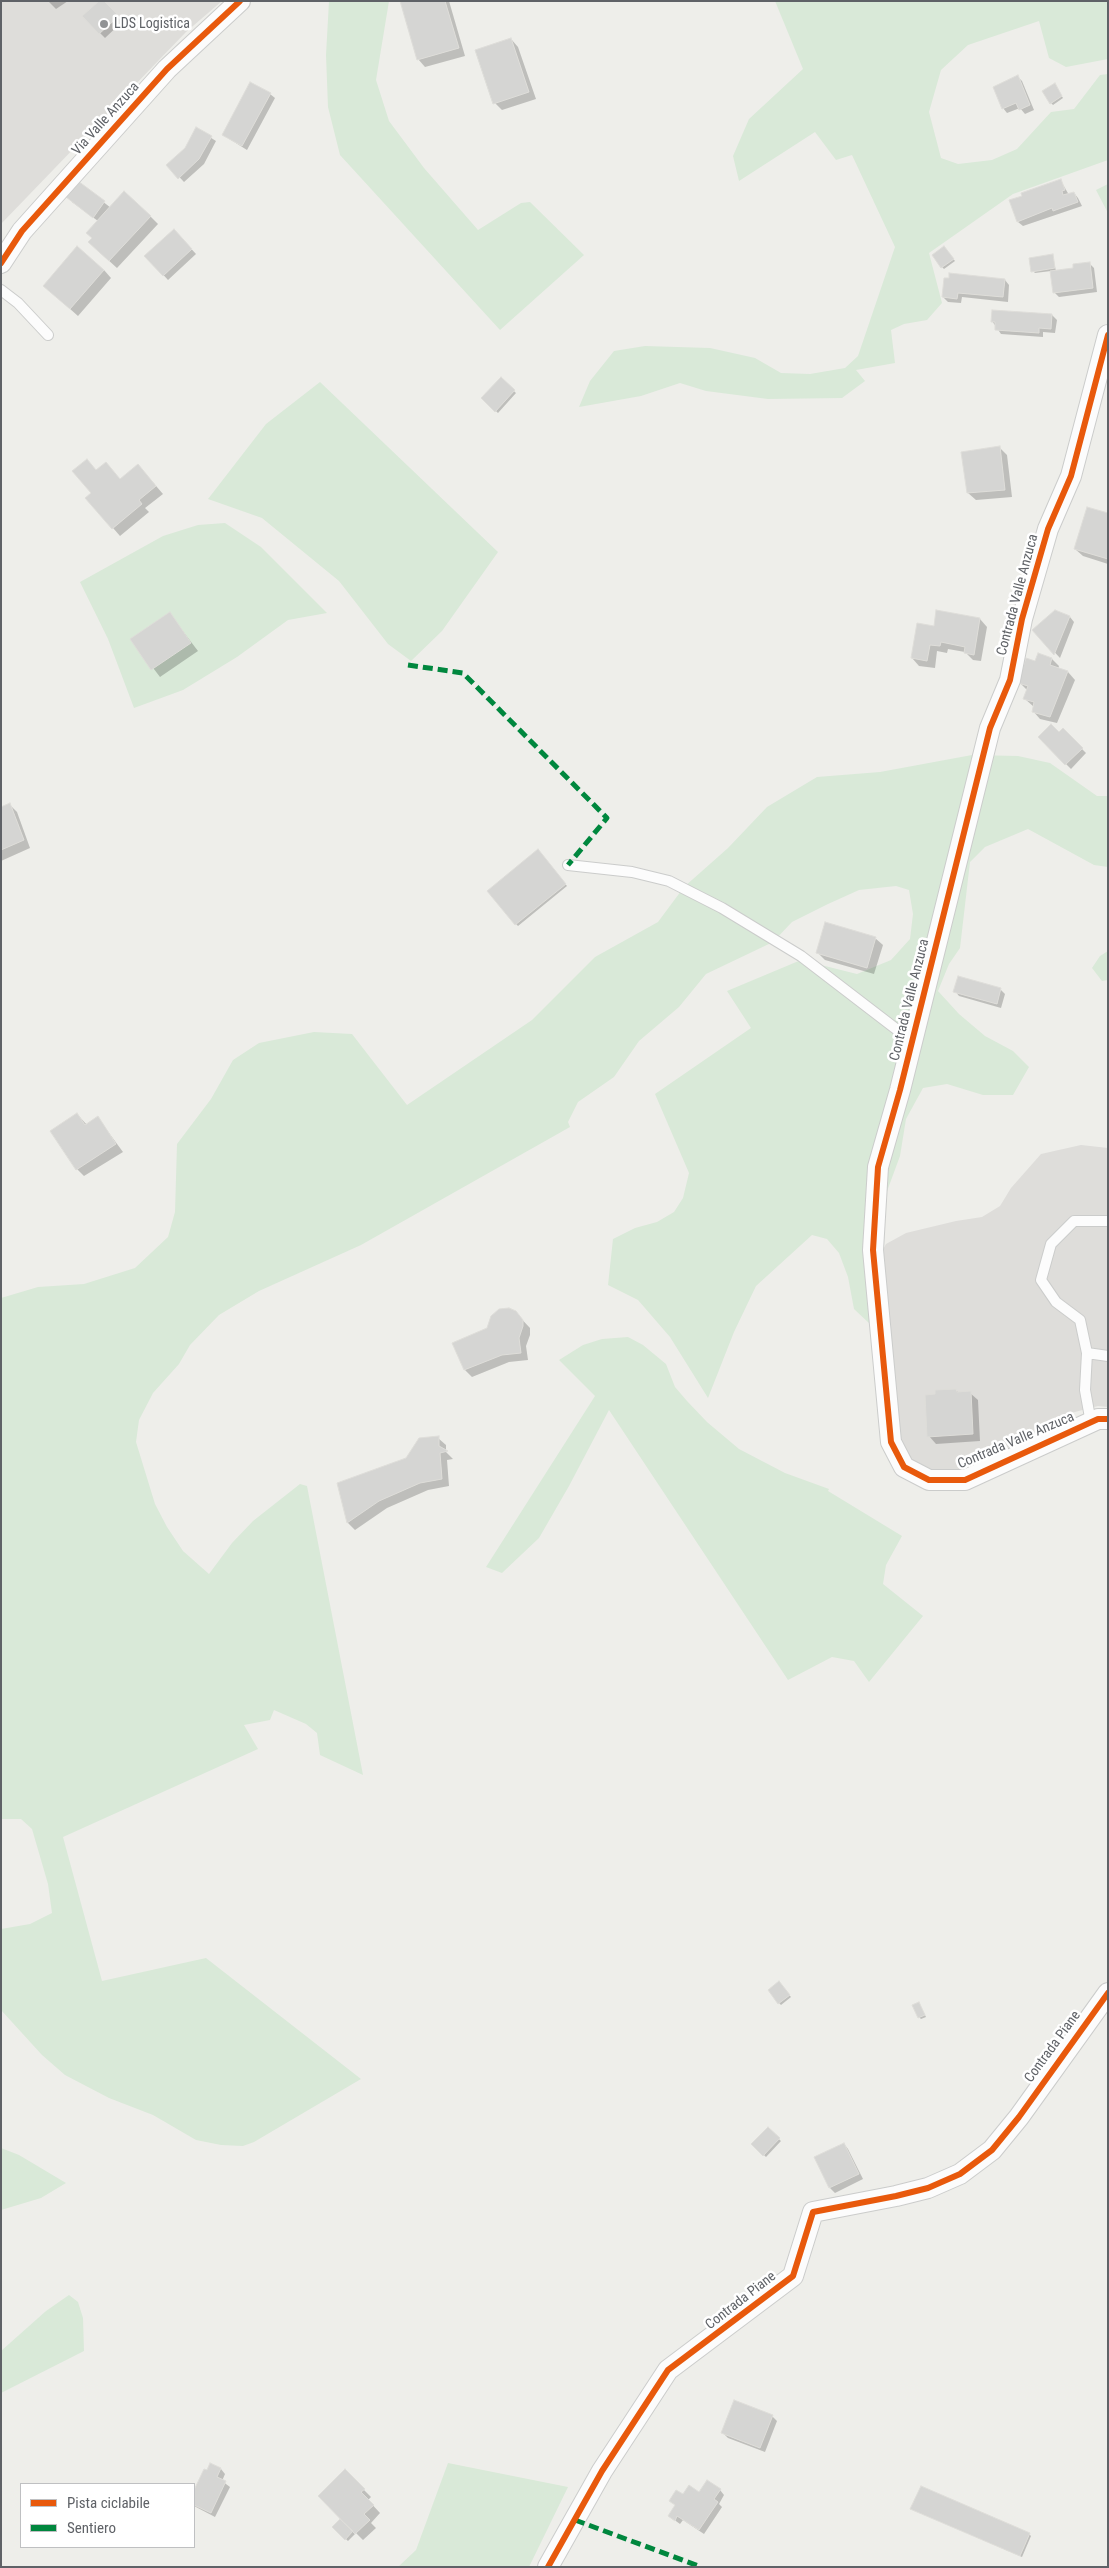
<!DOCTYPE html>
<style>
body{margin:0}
#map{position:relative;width:1109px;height:2568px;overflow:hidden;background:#eeeeea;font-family:"Roboto Condensed",sans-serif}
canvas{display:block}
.frame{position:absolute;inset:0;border:2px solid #5f6267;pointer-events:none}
.legend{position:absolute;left:20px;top:2483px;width:175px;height:65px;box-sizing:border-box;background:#fff;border:1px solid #bfc0c2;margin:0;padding:6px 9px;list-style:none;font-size:15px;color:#5f6267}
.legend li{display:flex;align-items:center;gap:10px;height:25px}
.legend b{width:25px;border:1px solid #bfc0c2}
</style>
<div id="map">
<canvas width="1109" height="2568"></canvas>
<div class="frame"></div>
<ul class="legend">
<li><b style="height:6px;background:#e8590c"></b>Pista ciclabile</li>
<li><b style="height:6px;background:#00873e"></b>Sentiero</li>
</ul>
</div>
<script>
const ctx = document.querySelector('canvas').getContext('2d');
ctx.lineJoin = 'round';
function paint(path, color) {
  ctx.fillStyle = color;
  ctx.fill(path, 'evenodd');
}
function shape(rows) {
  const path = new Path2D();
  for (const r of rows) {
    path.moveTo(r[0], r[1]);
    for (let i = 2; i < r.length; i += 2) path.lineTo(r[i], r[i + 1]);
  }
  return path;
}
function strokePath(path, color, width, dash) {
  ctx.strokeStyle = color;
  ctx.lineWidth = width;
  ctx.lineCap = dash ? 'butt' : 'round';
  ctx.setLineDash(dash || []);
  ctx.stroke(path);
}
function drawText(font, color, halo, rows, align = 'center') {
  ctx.font = font + ' "Roboto Condensed",sans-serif';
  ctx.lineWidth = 5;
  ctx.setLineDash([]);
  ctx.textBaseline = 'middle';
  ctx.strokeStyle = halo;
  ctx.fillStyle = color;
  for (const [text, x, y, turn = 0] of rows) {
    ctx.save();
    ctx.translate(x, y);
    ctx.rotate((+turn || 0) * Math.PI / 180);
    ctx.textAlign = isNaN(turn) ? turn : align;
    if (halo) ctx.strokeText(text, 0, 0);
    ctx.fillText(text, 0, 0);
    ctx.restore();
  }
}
const industrial = shape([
 [1,1,222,1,186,32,1,224],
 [1081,1145,1108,1148,1108,1407,1098,1406,1071,1413,1011,1450,957,1471,927,1472,910,1459,899,1437,880,1255,886,1244,906,1233,956,1221,982,1217,1000,1206,1011,1188,1041,1154]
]);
const green = shape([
 [329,1,389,1,376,80,389,121,424,168,478,230,521,203,530,202,584,255,500,330,340,155,328,107,326,55],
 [775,1,1108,1,1108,59,1066,67,1049,58,1039,21,968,45,941,70,929,112,941,158,958,164,992,160,1017,149,1051,112,1074,109,1100,75,1108,74,1108,160,1013,194,929,253,942,303,927,320,904,324,891,330,895,363,856,370,865,381,842,398,768,399,706,391,680,383,641,396,579,407,590,381,614,351,645,346,710,348,755,358,781,373,810,374,845,368,858,356,895,247,852,155,836,160,815,132,739,181,733,156,749,119,803,69],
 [1108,184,1108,213,1096,190],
 [320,382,498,552,442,631,411,661,388,644,339,581,262,518,208,499,266,424],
 [225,523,261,547,327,613,288,620,237,657,183,690,134,708,108,639,80,582,163,536,198,525],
 [972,755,1018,756,1050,763,1097,796,1108,796,1108,867,1094,865,1028,829,985,847,970,862,960,948,949,964,938,991,959,1014,985,1036,1013,1051,1029,1067,1013,1095,983,1095,947,1084,923,1088,906,1119,900,1156,886,1194,871,1325,854,1309,848,1277,839,1253,827,1239,812,1235,756,1286,734,1332,708,1398,670,1337,638,1300,608,1285,613,1239,635,1228,657,1222,674,1212,683,1198,689,1173,655,1094,751,1028,727,991,801,960,857,974,891,960,910,939,913,914,909,890,896,886,859,890,828,904,792,922,773,942,706,974,679,1007,639,1041,614,1077,578,1102,568,1122,570,1127,361,1245,259,1291,219,1315,190,1345,179,1364,153,1393,139,1420,136,1442,155,1504,167,1527,183,1551,209,1574,232,1543,253,1521,300,1484,307,1486,363,1775,320,1755,317,1733,306,1724,274,1710,270,1720,244,1725,258,1749,63,1837,102,1981,206,1958,361,2079,254,2142,243,2146,221,2145,196,2140,153,2115,109,2098,65,2075,42,2055,1,2010,1,1929,30,1924,52,1913,48,1884,32,1829,21,1819,1,1819,1,1298,38,1287,84,1284,135,1268,168,1237,175,1212,177,1144,211,1099,233,1060,259,1043,314,1032,352,1034,407,1105,532,1020,595,957,658,922,684,887,728,848,767,807,817,777,880,772],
 [1108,951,1108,980,1102,981,1092,968,1100,956],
 [628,1337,643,1345,666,1364,675,1387,687,1401,707,1422,739,1449,785,1473,829,1489,828,1491,902,1536,886,1565,883,1584,923,1616,869,1682,854,1661,832,1657,788,1680,609,1410,569,1486,539,1538,502,1573,486,1567,595,1396,559,1360,583,1345,602,1339],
 [1,2148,19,2155,66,2183,41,2198,1,2210],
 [69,2295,78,2302,83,2318,84,2351,1,2393,1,2351,46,2311],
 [448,2463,568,2487,529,2567,398,2567,416,2550]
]);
const shadow = shape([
 [48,1,68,1,56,9],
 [103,1,122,22,105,38,84,17],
 [401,1,449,1,465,56,425,67,418,59],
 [511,39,518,47,536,99,502,110,495,103],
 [1018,77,1022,81,1034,110,1025,114,1020,108,1007,113,1003,108],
 [1056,87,1063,98,1053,105,1051,103],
 [270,94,275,98,247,150,223,135],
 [197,129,216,141,204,164,184,182,168,165,186,149],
 [1061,181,1069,195,1074,193,1078,198,1082,206,1023,226,1018,222,1011,201],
 [78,182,111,208,150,216,158,224,117,268,97,250,93,239,98,221,72,202],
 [174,230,196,254,168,280,146,256],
 [946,249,955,261,944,269,942,267],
 [1052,255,1056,271,1075,269,1089,263,1094,268,1097,292,1059,297,1054,292,1051,271,1035,273,1033,271],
 [104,270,111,278,78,316,52,293],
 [1005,280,1009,285,1008,302,962,297,961,303,948,302,943,297],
 [1052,315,1057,320,1055,333,1043,332,1043,337,1001,334,992,321],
 [501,379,516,393,498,413,483,398],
 [1000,448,1007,455,1012,497,976,500,968,493],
 [138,465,163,494,145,508,149,512,120,536,87,498,93,493,97,471,120,480],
 [1108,514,1108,564,1083,556,1075,549],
 [1055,611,1070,617,1074,622,1060,658,1034,630],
 [169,613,198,651,160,677,131,639],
 [980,619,987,627,981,661,973,660,965,652,948,649,947,653,937,651,935,668,919,666,912,658,935,627],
 [1052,659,1059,666,1058,669,1068,672,1075,680,1057,723,1040,719,1033,711,1034,707,1025,699,1027,690,1019,682,1036,663],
 [1063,730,1086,753,1071,769,1039,737,1059,734],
 [9,804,17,812,30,848,1,861,1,808],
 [540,853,567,886,518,926,516,924],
 [875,938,883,945,874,974,825,960,818,953],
 [1000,989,1005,994,1001,1008,959,996,955,991],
 [77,1114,87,1125,98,1118,123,1152,84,1176,77,1169],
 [515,1312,530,1328,530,1335,526,1346,528,1360,509,1362,472,1377,465,1370,454,1343,488,1329],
 [956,1390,959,1393,970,1393,978,1400,980,1441,936,1444,929,1436],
 [438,1438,446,1445,446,1452,453,1459,447,1460,449,1486,428,1490,387,1508,355,1530,348,1523,339,1484,407,1459],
 [781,1985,791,1997,781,2005,779,2003],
 [920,2005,926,2017,921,2019,919,2017],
 [768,2129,781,2141,766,2157,753,2144],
 [844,2144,848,2149,863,2179,835,2193,830,2188,816,2158],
 [772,2416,777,2421,765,2452,728,2438,723,2433],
 [221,2469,225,2474,222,2481,230,2487,215,2517,194,2506,194,2493,205,2470],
 [345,2471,371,2497,368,2500,380,2513,371,2523,376,2528,363,2540,356,2533,348,2541,334,2527,342,2519],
 [720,2490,724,2495,719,2504,722,2507,704,2534,683,2520,680,2524,669,2516,683,2495],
 [912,2509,1029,2534,1031,2536,1022,2557]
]);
const building = shape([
 [99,1,104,1,119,16,99,34,82,16,99,1],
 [400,1,445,1,459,48,417,60,400,1],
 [511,38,529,92,493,104,475,50,511,38],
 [1018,75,1030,105,1019,110,1016,103,1002,109,993,87,1018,75],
 [250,82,271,93,242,146,222,135,250,82],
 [1055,83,1062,96,1050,104,1042,91,1055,83],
 [196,127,212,136,199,159,178,179,166,165,185,148,196,127],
 [1061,179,1065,190,1062,191,1063,195,1074,192,1078,202,1053,211,1052,208,1017,222,1009,200,1022,196,1021,193,1061,179],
 [78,181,105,201,93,218,66,197,78,181],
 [124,191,151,216,109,261,88,242,92,238,86,233,124,191],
 [174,229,192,249,163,276,144,256,174,229],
 [77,246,104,270,70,309,43,286,77,246],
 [944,246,954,259,941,268,932,255,944,246],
 [1053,254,1055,268,1031,272,1029,258,1053,254],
 [1090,262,1093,288,1053,293,1050,271,1073,268,1073,264,1090,262],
 [949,273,1005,279,1003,297,958,293,957,299,942,297,944,278,949,278,949,273],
 [992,310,1052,314,1051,329,1039,328,1039,333,995,330,995,322,991,322,992,310],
 [501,377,515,390,495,412,481,398,501,377],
 [1000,446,1005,490,967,493,961,452,1000,446],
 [87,459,96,470,106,462,120,479,138,464,156,486,139,500,142,504,112,529,85,498,91,493,72,471,87,459],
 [1087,507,1108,513,1108,559,1074,549,1087,507],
 [936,610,980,618,974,655,964,653,965,647,941,642,940,646,930,645,927,661,911,658,917,623,934,626,936,610],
 [1055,610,1070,616,1054,655,1032,630,1055,610],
 [170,612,191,643,151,670,130,639,170,612],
 [1038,653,1052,658,1050,665,1068,671,1050,717,1032,712,1034,702,1023,699,1028,686,1018,683,1026,658,1035,661,1038,653],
 [1051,724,1059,732,1063,728,1083,748,1065,765,1038,737,1051,724],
 [10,803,24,840,1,850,1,807,10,803],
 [538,849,566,884,515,925,487,891,538,849],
 [825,922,876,937,867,968,816,953,825,922],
 [958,976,1001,988,997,1004,953,992,958,976],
 [77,1113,85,1125,98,1116,116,1144,76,1170,50,1131,77,1113],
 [509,1308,516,1311,523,1320,523,1326,519,1338,521,1353,502,1355,464,1370,452,1343,487,1328,491,1316,499,1309,509,1308],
 [956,1389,957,1392,971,1391,973,1434,927,1437,925,1395,935,1394,935,1390,956,1389],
 [439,1436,439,1446,448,1451,440,1453,442,1479,420,1483,379,1501,347,1523,337,1483,406,1458,419,1438,439,1436],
 [779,1981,790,1995,778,2004,768,1990,779,1981],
 [919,2002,925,2015,918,2018,912,2005,919,2002],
 [768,2127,780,2138,763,2156,751,2144,768,2127],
 [844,2143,859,2174,829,2188,814,2157,844,2143],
 [734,2400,773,2415,760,2448,721,2433,734,2400],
 [210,2463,221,2468,217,2477,226,2481,211,2513,194,2505,194,2490,204,2469,207,2470,210,2463],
 [345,2469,365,2489,361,2492,374,2505,364,2514,370,2520,355,2534,318,2496,345,2469],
 [707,2480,721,2489,714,2499,718,2502,699,2530,677,2516,675,2521,668,2516,675,2505,669,2501,676,2490,683,2494,689,2485,699,2492,707,2480],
 [921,2486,1030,2533,1020,2556,910,2509,921,2486],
 [340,2519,353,2531,345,2540,332,2527,340,2519]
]);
const lane = shape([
 [1,290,18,303,48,335],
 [568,865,632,872,669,881,722,908,801,956,900,1032,903,1054],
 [1087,1353,1108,1356],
 [1091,1423,1085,1390,1087,1353,1080,1320,1056,1302,1041,1280,1051,1244,1074,1221,1108,1221]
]);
const street = shape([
 [1,263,22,231,167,69,240,1],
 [1108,335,1071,476,1048,529,1022,619,1010,680,990,728,900,1090,878,1167,873,1250,891,1442,904,1467,929,1480,965,1480,1098,1419,1108,1419],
 [548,2567,602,2471,668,2370,793,2276,813,2212,896,2196,928,2188,960,2174,992,2150,1019,2117,1108,1993]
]);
const quiet = shape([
 [408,665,463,673,607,818,568,865],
 [575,2520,701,2567]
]);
const cycleway = shape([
 [1,263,22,231,167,69,240,1],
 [1108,335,1071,476,1048,529,1022,619,1010,680,990,728,900,1090,878,1167,873,1250,891,1442,904,1467,929,1480,965,1480,1098,1419,1108,1419],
 [548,2567,602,2471,668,2370,793,2276,813,2212,896,2196,928,2188,960,2174,992,2150,1019,2117,1108,1993]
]);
const markers = [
 [104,24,5,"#919395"]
];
const poiNames = [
 ["LDS Logistica",114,24]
];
const streetNames = [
 ["Via Valle Anzuca",106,119,-48],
 ["Contrada Valle Anzuca",1018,595,-75],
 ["Contrada Valle Anzuca",910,1000,-76],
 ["Contrada Valle Anzuca",1016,1441,-23],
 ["Contrada Piane",1053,2047,-54],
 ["Contrada Piane",741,2301,-38]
];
paint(industrial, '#deddda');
paint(green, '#d9e9d8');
paint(shadow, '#0003');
paint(building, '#d5d5d3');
strokePath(building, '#deddd9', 1);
strokePath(lane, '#cbcccb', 12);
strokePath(street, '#cbcccb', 22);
strokePath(lane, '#fcfcfc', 10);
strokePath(street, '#fcfcfc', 20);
strokePath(quiet, '#00873e', 5, [10, 5]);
strokePath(cycleway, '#e8590c', 6);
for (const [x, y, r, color] of markers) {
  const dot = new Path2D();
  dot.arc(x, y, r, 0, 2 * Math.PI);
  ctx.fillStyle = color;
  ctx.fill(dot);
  strokePath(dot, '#fff', 2);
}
drawText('14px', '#5f6267', '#fff', poiNames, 'left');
drawText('14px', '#5f6267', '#fff', streetNames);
</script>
